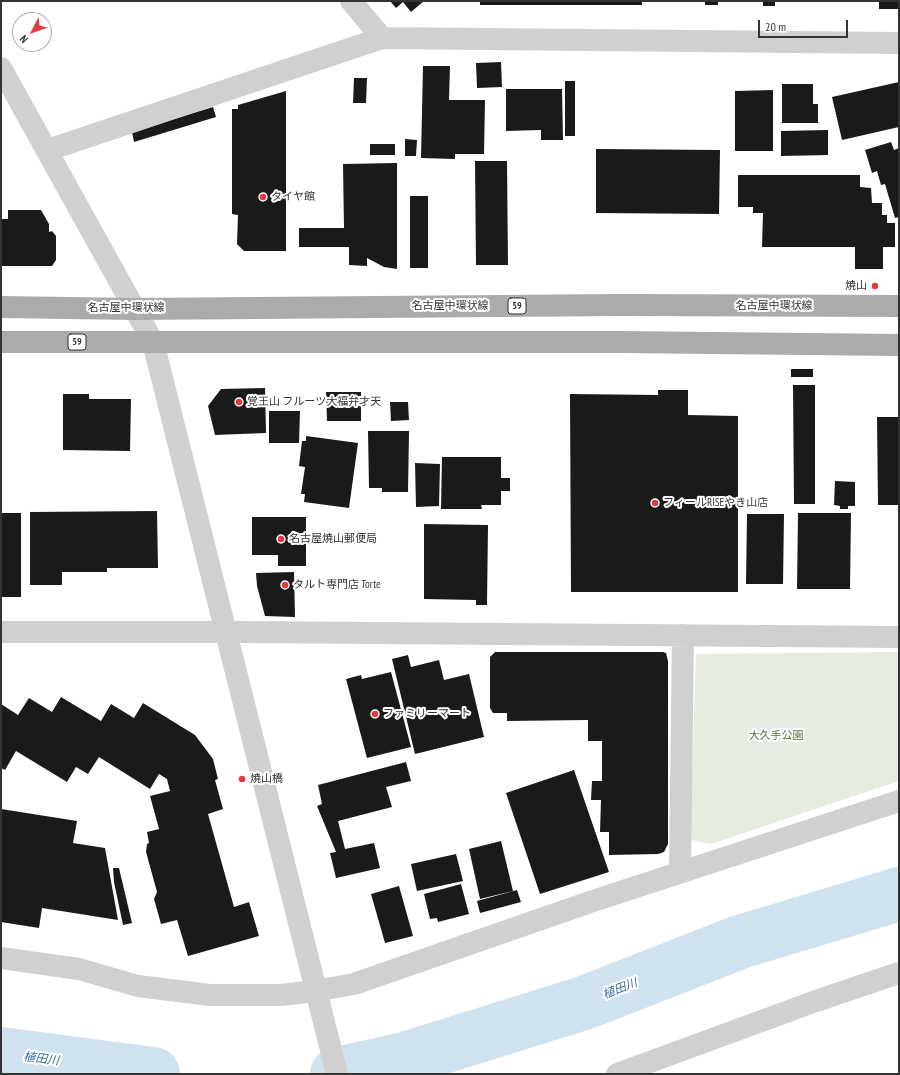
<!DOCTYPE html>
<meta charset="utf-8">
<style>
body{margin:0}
#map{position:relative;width:900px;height:1075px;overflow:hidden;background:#fff;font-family:"PT Sans Narrow",sans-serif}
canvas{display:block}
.frame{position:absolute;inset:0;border:2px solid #333;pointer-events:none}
.north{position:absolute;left:12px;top:12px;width:40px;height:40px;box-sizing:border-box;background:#fff;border:1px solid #adadad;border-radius:50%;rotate:229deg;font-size:11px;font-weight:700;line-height:16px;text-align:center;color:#333}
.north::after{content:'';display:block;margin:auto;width:14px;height:18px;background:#e63946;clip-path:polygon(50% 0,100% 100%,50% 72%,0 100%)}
.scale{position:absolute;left:758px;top:20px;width:90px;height:18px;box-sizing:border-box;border:2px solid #333;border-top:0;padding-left:5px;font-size:12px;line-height:14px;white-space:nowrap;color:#333;-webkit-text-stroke:3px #fff;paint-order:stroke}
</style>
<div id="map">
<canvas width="900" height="1075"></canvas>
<div class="frame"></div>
<div class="north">N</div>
<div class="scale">20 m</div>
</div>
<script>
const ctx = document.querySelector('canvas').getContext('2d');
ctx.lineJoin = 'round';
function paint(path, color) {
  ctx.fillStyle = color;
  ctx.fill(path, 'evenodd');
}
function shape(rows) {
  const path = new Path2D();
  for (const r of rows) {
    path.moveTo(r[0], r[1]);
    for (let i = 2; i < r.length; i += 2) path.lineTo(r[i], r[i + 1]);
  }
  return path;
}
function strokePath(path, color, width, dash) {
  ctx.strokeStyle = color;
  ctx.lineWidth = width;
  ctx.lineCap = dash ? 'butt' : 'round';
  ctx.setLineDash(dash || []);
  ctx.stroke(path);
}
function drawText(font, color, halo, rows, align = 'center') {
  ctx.font = font + ' "PT Sans Narrow","Noto Sans JP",sans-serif';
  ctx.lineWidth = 4;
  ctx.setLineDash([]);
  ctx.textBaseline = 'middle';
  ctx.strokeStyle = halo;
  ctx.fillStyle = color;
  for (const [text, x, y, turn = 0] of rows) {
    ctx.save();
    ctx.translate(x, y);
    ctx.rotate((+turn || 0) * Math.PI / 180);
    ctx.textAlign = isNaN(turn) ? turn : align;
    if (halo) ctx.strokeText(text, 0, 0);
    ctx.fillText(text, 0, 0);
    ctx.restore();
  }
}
const green = shape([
 [899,652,899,781,711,844,690,840,696,654]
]);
const river = shape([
 [1,1054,153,1074],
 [337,1074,401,1060,584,1003,740,942,899,894]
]);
const building = shape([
 [390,1,424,1,411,12,403,2,396,8],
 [480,1,642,1,642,5,480,5],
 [705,1,718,1,718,5,705,5],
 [763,1,775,1,775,6,763,6],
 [879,1,899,1,899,9,879,9],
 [501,62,502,87,477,88,476,63],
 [423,66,450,66,449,100,485,100,484,154,455,154,455,159,421,158],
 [354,78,367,78,366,103,353,103],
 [565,81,575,81,575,136,565,136],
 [899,82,899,127,842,140,832,97],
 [782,84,813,84,813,104,818,104,818,123,782,123],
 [506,89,562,89,563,140,541,140,541,130,506,131],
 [773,90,773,151,735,151,735,91],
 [286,91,286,251,244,251,237,244,238,215,232,214,232,109,238,109,238,105],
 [213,107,216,117,134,142,132,132],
 [828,130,828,155,781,156,781,131],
 [405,139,417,140,416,156,405,156],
 [891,142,894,150,899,148,899,217,895,218,885,184,881,185,877,171,872,173,865,150],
 [370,144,395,144,395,155,370,155],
 [596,149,720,150,719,214,596,213],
 [475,161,507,161,508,265,476,265],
 [397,163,397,269,384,267,367,258,367,266,349,265,349,247,299,247,299,228,344,228,343,164],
 [738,175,860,175,860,187,871,188,872,203,882,203,882,215,887,215,887,223,895,223,895,247,883,247,883,269,855,269,855,247,762,247,763,213,753,213,753,207,738,207],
 [410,196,428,196,428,268,410,268],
 [8,210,41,210,49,224,49,232,52,231,56,236,56,260,52,266,1,266,1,219,8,219],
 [791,369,813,369,813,377,791,377],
 [793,385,815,385,815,504,794,504],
 [265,388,266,433,215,435,208,406,221,389],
 [658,390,688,390,688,415,738,416,738,592,571,592,570,394,658,395],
 [326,392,361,392,361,421,327,421],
 [63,394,89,394,89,399,131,399,130,451,63,450],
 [390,402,408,402,409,420,391,421],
 [269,411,300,411,299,443,269,443],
 [877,417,899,417,899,505,878,505],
 [368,431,409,431,408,492,382,492,382,488,369,488],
 [306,436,358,443,349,508,304,502,305,494,301,494,305,467,299,466,302,441,306,441],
 [442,457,501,457,501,478,510,478,510,491,501,491,501,505,481,505,482,509,441,509],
 [415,463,440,464,439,506,416,507],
 [835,481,855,482,855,506,848,506,848,509,840,509,840,506,834,505],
 [157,511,158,568,107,568,107,572,62,572,62,585,30,585,30,512],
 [1,513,21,513,21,597,1,597],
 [798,513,851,513,850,589,797,589],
 [747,514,784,514,783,584,746,584],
 [252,517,306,517,306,566,278,566,278,555,252,555],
 [424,524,488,525,487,605,476,605,476,600,424,599],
 [294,572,295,617,265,616,257,586,256,573],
 [495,652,663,652,666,653,668,661,668,844,664,852,658,854,609,855,609,832,600,832,601,800,591,800,592,781,602,781,602,741,588,741,588,720,507,721,507,713,493,713,490,708,490,657],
 [408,655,411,667,439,660,444,680,469,674,484,737,415,754,392,659],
 [391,672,411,747,367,758,346,679,361,675,362,679],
 [61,697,101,721,111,704,134,718,143,703,195,735,213,759,218,779,215,780,223,809,208,814,234,907,249,902,259,936,188,956,177,920,161,924,154,899,157,892,146,852,147,844,149,843,147,832,159,829,150,796,170,791,167,779,159,774,150,789,99,757,88,774,76,767,67,782,16,751,5,770,1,768,1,704,18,715,29,698,52,712],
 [406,762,411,781,386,787,392,807,338,821,345,849,374,843,380,868,336,878,330,853,336,852,317,806,322,804,318,785],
 [574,770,609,872,540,894,506,793],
 [1,809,77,821,73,843,105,848,118,920,42,908,39,928,1,922],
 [501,841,513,891,480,899,469,849],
 [456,854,463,881,417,891,411,864],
 [113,868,119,868,132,923,123,925,114,882],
 [461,884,469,914,438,922,437,918,430,919,424,894],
 [399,886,413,936,385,943,371,894],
 [517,890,521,902,480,913,477,901]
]);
const minor = shape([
 [351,1,382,38],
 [48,150,382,38,899,43],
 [1,632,243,632,899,637],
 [680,872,683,635],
 [1,958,79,969,138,986,210,995,281,995,315,991,354,984,593,901,899,801],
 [617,1074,816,1001,899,973]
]);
const tertiary = shape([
 [1,68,153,342,337,1074]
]);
const primary = shape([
 [1,307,135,309,621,305,899,306],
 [1,342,620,342,899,345]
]);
const markers = [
 [263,197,4,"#e63946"],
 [875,286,4,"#e63946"],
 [239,402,4,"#e63946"],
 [655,503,4,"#e63946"],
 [281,539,4,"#e63946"],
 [285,585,4,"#e63946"],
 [375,714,4,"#e63946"],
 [242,779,4,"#e63946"]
];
const shields = [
 [517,306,18],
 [77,342,18]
];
const shieldNames = [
 ["59",517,306],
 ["59",77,342]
];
const poiNames = [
 ["タイヤ館",271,197],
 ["焼山",867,286,"right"],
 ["覚王山 フルーツ大福弁才天",247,402],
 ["フィールRISEやき山店",663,503],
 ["名古屋焼山郵便局",289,539],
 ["タルト専門店 Torte",293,585],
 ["ファミリーマート",383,714],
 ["焼山橋",250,779]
];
const streetNames = [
 ["名古屋中環状線",450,306],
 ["名古屋中環状線",774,306],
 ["名古屋中環状線",126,308]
];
const parkNames = [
 ["大久手公園",776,736]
];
const waterNames = [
 ["植田川",620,989,-21],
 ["植田川",41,1059,7]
];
paint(green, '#e6ecdf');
strokePath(river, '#cfe2ee', 54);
paint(building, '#1a1a1a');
strokePath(minor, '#d0d0d0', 22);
strokePath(tertiary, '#d0d0d0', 22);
strokePath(primary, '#ababab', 22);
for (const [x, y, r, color] of markers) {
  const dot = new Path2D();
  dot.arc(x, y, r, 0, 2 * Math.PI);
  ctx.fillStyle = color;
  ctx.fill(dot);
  strokePath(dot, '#fff', 1.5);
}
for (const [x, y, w] of shields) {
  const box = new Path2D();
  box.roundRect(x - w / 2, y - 8, w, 16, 3);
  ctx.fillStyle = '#fff';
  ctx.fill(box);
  strokePath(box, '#333', 1);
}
drawText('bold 10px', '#333', null, shieldNames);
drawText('11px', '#333', '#fff', poiNames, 'left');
drawText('11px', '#333', '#fff', streetNames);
drawText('11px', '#56703f', '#fff', parkNames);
drawText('italic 12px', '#3f7597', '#fff', waterNames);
</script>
